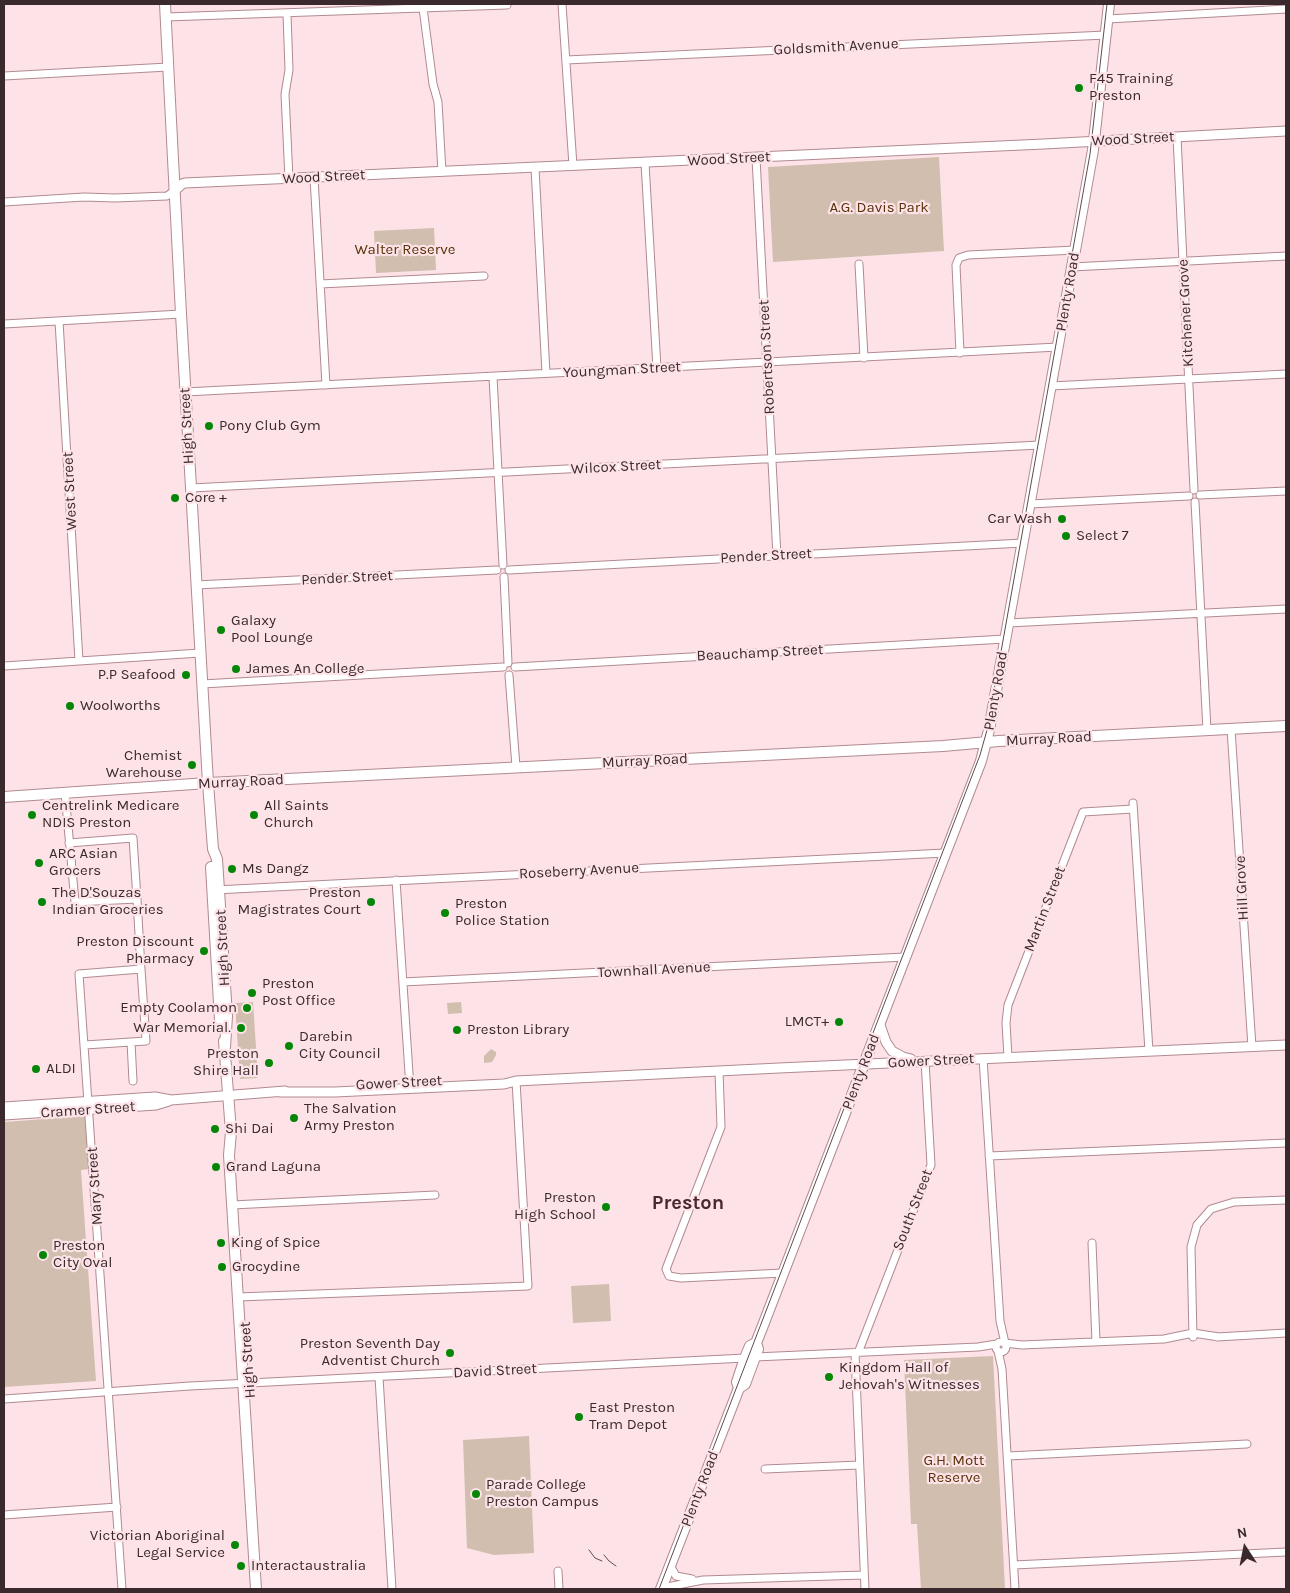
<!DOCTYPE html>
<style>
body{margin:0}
#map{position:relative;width:1290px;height:1593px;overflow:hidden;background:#fde3e7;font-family:Karla,sans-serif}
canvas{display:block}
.frame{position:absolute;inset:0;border:5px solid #3b2a2d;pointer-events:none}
.north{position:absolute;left:1220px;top:1523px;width:50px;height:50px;-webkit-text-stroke:4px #fde3e7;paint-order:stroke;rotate:349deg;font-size:14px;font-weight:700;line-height:20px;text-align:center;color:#3b2a2d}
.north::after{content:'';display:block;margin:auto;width:18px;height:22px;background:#3b2a2d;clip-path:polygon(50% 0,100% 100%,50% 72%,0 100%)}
</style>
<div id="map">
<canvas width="1290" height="1593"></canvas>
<div class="frame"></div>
<div class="north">N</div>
</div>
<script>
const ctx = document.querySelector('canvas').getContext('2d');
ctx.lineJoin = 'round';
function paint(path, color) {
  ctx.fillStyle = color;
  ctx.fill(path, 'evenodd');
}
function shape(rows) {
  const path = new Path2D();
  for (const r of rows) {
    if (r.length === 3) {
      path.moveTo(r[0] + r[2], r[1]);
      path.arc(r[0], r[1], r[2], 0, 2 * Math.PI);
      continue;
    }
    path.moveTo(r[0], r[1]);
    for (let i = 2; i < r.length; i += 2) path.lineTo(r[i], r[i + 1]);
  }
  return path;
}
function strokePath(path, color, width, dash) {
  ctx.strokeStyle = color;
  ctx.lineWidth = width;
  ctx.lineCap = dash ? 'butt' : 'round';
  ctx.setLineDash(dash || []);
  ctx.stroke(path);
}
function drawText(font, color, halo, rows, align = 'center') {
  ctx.font = font + ' Karla,sans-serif';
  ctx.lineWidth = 4.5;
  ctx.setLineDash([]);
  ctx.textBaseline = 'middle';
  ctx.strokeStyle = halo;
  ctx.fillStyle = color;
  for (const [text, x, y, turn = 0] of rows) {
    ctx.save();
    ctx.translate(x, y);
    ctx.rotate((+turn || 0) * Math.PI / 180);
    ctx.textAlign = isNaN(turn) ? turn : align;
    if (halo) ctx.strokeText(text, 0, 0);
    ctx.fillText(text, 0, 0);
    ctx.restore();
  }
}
const green = shape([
 [939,157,944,251,773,262,768,167],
 [434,228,436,270,376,273,374,231],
 [253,1002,258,1078,240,1079,235,1003],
 [461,1002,462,1013,448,1014,447,1003],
 [491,1049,496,1052,496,1055,492,1062,484,1063,484,1056],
 [85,1116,90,1169,81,1170,96,1381,4,1387,4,1122],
 [609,1284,611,1321,573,1323,571,1286],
 [993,1356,1005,1589,921,1589,917,1524,911,1524,904,1360],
 [529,1436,534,1553,494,1555,467,1548,463,1440]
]);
const minor = shape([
 [562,4,573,166],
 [423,8,433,84,438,102,442,172],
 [287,14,289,70,285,94,289,179],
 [166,17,507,5],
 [1108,19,1286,9],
 [566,60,1106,35],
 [4,76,168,67],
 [1177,137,1194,490],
 [756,158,777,556],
 [645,163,657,368],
 [535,168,546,373],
 [314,178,326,385],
 [4,202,84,197,115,198,167,196,174,191],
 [859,264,864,358],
 [1072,267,1286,256],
 [320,284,484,276],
 [59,321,79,661],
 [4,324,181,314],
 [960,353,956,265,959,258,968,255,1076,250],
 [493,377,503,565],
 [1051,386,1286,374],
 [185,392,1058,347],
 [191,488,1040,445],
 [1200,495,1286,491],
 [1195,502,1207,730],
 [1030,504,1189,496],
 [509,570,1023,543],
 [504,577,508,663],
 [196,585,497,570],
 [1008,623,1286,609],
 [4,666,200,653],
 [515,667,1005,639],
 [509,675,516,767],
 [202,684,503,667],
 [1231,729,1252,1047],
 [65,793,75,902,137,899,141,969,79,974,122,1589],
 [1133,803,1149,1051],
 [69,843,133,838,137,899],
 [396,880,410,1088],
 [215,890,945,853],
 [403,982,905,957],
 [131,1042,133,1081],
 [85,1045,146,1041,141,969],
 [1008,1057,1006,1023,1008,1005,1083,812,1133,809],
 [983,1058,1000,1321,1005,1343],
 [719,1071,721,1127,666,1269,669,1276,681,1278,783,1273],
 [989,1156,1286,1143],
 [232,1205,435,1195],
 [1092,1243,1096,1342],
 [238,1297,528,1286,516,1081],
 [1193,1337,1191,1247,1197,1225,1211,1209,1234,1202,1286,1200],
 [1217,1337,1286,1333],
 [1001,1347,5],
 [1005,1343,1022,1345,1164,1339,1193,1333,1219,1337],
 [998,1351,1002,1369,1015,1589],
 [855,1353,865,1589],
 [858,1353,931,1165,925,1061],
 [755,1357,978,1347,997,1344],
 [379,1377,392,1589],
 [4,1399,190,1386,745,1358],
 [1008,1456,1247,1444],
 [765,1469,859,1465],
 [4,1515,117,1507],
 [670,1565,676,1576,692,1579],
 [1014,1565,1286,1552],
 [558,1571,559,1589],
 [662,1588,703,1580,864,1575]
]);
const tertiary = shape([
 [174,191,182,184,185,183,1044,144,1286,131],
 [880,1025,886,1042,892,1051,903,1057,911,1059],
 [281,1092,335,1092,504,1084,516,1081,779,1068,1286,1045],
 [4,1107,155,1097,171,1100,285,1091],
 [4,1115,156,1105,169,1101]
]);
const secondary = shape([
 [165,4,181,314,208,783,213,849,217,859,227,1016,225,1047],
 [4,797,208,783,943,746,999,741,1286,726],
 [211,867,220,1020],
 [224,1041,231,1132,229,1155,256,1589],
 [739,1388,745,1384,755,1357,758,1349,756,1343],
 [661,1589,739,1388,737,1382,745,1358,750,1346,756,1343,762,1328,981,761,989,730,1093,150,1109,4]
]);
const tram = shape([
 [589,1550,595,1558,602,1561],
 [604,1555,609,1561,616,1566],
 [659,1589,980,755,987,730,1090,154,1107,4]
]);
const markers = [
 [1079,88,5,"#068606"],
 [209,426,5,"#068606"],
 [175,498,5,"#068606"],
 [1062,519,5,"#068606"],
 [1066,536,5,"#068606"],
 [221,630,5,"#068606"],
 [236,669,5,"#068606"],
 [186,675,5,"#068606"],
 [70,706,5,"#068606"],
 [192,765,5,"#068606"],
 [32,815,5,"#068606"],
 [254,815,5,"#068606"],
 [39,863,5,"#068606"],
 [232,869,5,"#068606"],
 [42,902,5,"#068606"],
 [371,902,5,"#068606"],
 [445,913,5,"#068606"],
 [204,951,5,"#068606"],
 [252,993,5,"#068606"],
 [247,1008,5,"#068606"],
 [839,1022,5,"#068606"],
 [241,1028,5,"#068606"],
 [457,1030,5,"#068606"],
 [289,1046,5,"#068606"],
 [269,1063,5,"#068606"],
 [36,1069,5,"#068606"],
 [294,1118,5,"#068606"],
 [215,1129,5,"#068606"],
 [216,1167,5,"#068606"],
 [606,1207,5,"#068606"],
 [221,1243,5,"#068606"],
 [43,1255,5,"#068606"],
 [222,1267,5,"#068606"],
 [450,1353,5,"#068606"],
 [829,1377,5,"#068606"],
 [579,1417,5,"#068606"],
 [476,1494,5,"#068606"],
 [235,1545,5,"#068606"],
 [241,1566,5,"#068606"]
];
const streetNames = [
 ["Goldsmith Avenue",836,47,-3],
 ["Wood Street",1133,139,-3],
 ["Wood Street",729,159,-3],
 ["Wood Street",324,177,-3],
 ["Plenty Road",1068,292,-80],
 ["Kitchener Grove",1186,313,-93],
 ["Robertson Street",767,357,-93],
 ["Youngman Street",622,370,-3],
 ["High Street",187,426,-93],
 ["Wilcox Street",616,467,-3],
 ["West Street",70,491,-93],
 ["Pender Street",766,556,-3],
 ["Pender Street",347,578,-3],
 ["Beauchamp Street",760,653,-3],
 ["Plenty Road",996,691,-80],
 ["Murray Road",1049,739,-3],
 ["Murray Road",645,761,-3],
 ["Murray Road",241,782,-3],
 ["Roseberry Avenue",579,871,-3],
 ["Hill Grove",1242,888,-93],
 ["Martin Street",1045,909,-69],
 ["High Street",223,948,-93],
 ["Townhall Avenue",654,970,-3],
 ["Gower Street",931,1061,-3],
 ["Plenty Road",861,1072,-69],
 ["Gower Street",399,1083,-3],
 ["Cramer Street",88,1110,-4],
 ["Mary Street",95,1186,-94],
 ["South Street",913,1210,-69],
 ["High Street",248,1360,-94],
 ["David Street",495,1371,-3],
 ["Plenty Road",700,1489,-69]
];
const poiNames = [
 ["F45 Training",1089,79],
 ["Preston",1089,96],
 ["Pony Club Gym",219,426],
 ["Core +",185,498],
 ["Car Wash",1052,519,"right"],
 ["Select 7",1076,536],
 ["Galaxy",231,621],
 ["Pool Lounge",231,638],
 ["James An College",246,669],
 ["P.P Seafood",176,675,"right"],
 ["Woolworths",80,706],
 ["Chemist",182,756,"right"],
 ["Warehouse",182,773,"right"],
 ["Centrelink Medicare",42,806],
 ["NDIS Preston",42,823],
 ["All Saints",264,806],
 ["Church",264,823],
 ["ARC Asian",49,854],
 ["Grocers",49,871],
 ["Ms Dangz",242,869],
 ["The D'Souzas",52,893],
 ["Indian Groceries",52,910],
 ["Preston",361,893,"right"],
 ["Magistrates Court",361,910,"right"],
 ["Preston",455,904],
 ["Police Station",455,921],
 ["Preston Discount",194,942,"right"],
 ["Pharmacy",194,959,"right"],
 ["Preston",262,984],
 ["Post Office",262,1001],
 ["Empty Coolamon",237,1008,"right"],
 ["LMCT+",829,1022,"right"],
 ["War Memorial.",231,1028,"right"],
 ["Preston Library",467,1030],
 ["Darebin",299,1037],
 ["City Council",299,1054],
 ["Preston",259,1054,"right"],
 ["Shire Hall",259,1071,"right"],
 ["ALDI",46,1069],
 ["The Salvation",304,1109],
 ["Army Preston",304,1126],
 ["Shi Dai",225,1129],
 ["Grand Laguna",226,1167],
 ["Preston",596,1198,"right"],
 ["High School",596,1215,"right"],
 ["King of Spice",231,1243],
 ["Preston",53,1246],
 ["City Oval",53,1263],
 ["Grocydine",232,1267],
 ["Preston Seventh Day",440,1344,"right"],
 ["Adventist Church",440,1361,"right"],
 ["Kingdom Hall of",839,1368],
 ["Jehovah's Witnesses",839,1385],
 ["East Preston",589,1408],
 ["Tram Depot",589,1425],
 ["Parade College",486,1485],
 ["Preston Campus",486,1502],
 ["Victorian Aboriginal",225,1536,"right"],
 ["Legal Service",225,1553,"right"],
 ["Interactaustralia",251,1566]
];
const parkNames = [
 ["A.G. Davis Park",879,208],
 ["Walter Reserve",405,250],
 ["G.H. Mott",954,1461],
 ["Reserve",954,1478]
];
const districtNames = [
 ["Preston",688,1203]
];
paint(green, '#d1beae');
strokePath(minor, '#b18a90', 9);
strokePath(tertiary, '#b18a90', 11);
strokePath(secondary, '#b18a90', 12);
strokePath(minor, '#fff', 7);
strokePath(tertiary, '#fff', 9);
strokePath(secondary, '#fff', 10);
strokePath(tram, '#5e4c4f', 1);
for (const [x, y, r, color] of markers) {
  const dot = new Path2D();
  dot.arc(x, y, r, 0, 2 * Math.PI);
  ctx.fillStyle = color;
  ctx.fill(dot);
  strokePath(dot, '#fde3e7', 2);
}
drawText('15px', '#3b2a2d', '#fde3e7', streetNames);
drawText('15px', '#3b2a2d', '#fde3e7', poiNames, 'left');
drawText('15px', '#583108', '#fde3e7', parkNames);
drawText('bold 20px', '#492930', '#fde3e7', districtNames);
</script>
